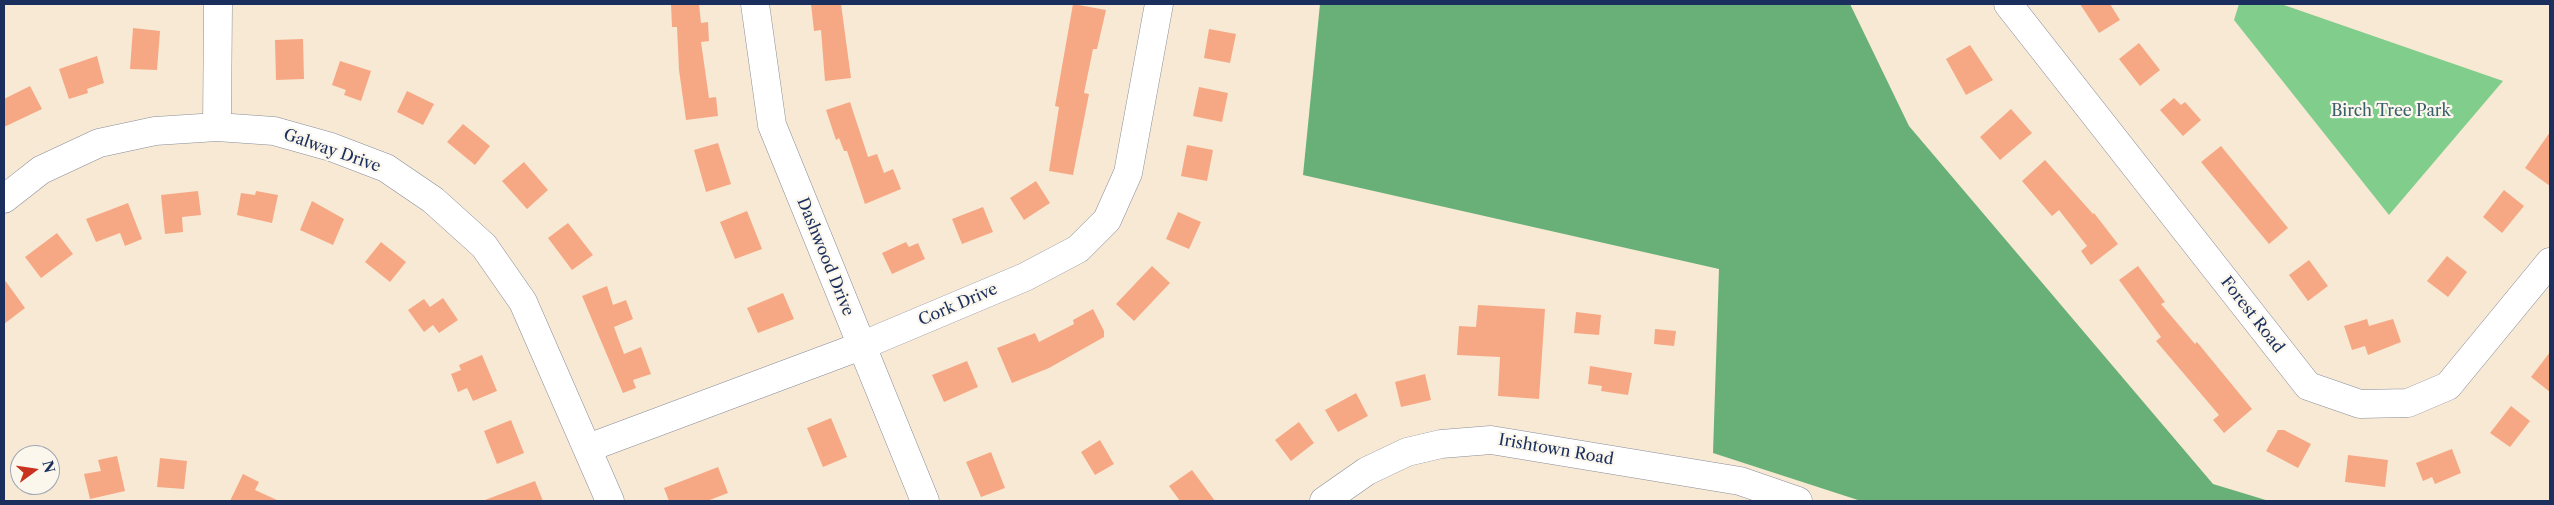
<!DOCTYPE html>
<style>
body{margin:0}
#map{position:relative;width:2554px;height:505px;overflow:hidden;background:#f7e9d4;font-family:"Libre Caslon Text",serif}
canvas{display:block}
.frame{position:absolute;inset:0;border:5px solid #1b2f5e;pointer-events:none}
.north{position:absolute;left:10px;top:445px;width:50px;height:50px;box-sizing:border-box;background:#fbf7ec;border:1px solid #a1a7b3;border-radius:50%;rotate:76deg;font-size:14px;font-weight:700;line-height:20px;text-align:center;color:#1b2f5e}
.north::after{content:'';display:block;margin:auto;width:18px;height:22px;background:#c8321e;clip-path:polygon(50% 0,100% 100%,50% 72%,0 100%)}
</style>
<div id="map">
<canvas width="2554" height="505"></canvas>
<div class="frame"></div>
<div class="north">N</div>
</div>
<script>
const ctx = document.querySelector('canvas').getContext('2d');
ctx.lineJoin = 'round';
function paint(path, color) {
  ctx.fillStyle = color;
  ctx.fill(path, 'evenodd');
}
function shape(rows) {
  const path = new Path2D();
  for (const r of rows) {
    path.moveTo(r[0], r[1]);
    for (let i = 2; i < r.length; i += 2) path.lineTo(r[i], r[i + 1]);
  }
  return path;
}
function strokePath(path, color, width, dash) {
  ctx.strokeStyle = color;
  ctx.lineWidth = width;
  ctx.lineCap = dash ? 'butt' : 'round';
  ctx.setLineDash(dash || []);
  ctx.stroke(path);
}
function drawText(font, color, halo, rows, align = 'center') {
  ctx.font = font + ' "Libre Caslon Text",serif';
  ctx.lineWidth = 4.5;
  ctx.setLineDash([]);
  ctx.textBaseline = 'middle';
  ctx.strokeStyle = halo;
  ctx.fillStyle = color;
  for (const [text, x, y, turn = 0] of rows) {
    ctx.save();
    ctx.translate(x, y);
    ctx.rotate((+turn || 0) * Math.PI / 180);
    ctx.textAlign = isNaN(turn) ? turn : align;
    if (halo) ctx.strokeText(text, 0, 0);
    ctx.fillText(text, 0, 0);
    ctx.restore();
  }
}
const green = shape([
 [2239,4,2281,4,2503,81,2389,215,2234,20]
]);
const forest = shape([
 [1320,4,1850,4,1909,126,2213,484,2269,501,1861,501,1713,453,1719,269,1303,175]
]);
const building = shape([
 [671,4,699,4,701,23,708,22,709,41,701,42,709,98,716,97,718,116,686,120,679,70,677,27,672,27],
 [811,4,841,4,851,78,825,81,821,30,814,31],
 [1073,4,1106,10,1097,49,1093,49,1084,93,1089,94,1073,175,1049,171,1059,107,1055,106],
 [2080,4,2110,4,2120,20,2099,33],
 [133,28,160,31,157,70,130,69],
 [1209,29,1236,34,1230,63,1204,58],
 [303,39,304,79,276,80,275,40],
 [2139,43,2160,70,2140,86,2119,59],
 [1970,45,1993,80,1966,95,1946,59],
 [97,56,104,83,87,89,88,93,69,99,59,69],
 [340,61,371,71,361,101,344,95,346,90,332,85],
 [30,86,42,109,4,127,4,99],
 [1199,87,1228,93,1222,122,1193,116],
 [407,91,434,104,423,125,397,112],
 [2174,98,2181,105,2185,102,2201,120,2183,136,2160,110],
 [850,102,868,157,877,154,884,173,893,169,901,189,865,204,847,151,844,151,839,138,836,140,826,110],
 [2011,109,2032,133,2000,160,1980,137],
 [463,124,490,146,475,165,447,142],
 [2550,132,2550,186,2525,168],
 [718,143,731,184,706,192,694,150],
 [1187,145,1213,150,1207,181,1181,176],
 [2221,146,2288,228,2269,244,2201,162],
 [2045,160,2093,214,2094,213,2118,244,2091,265,2081,251,2087,246,2059,210,2052,216,2022,181],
 [524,162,548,190,527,209,502,181],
 [1036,181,1050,203,1024,220,1010,198],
 [2504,190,2524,206,2502,233,2483,217],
 [198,191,201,215,182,217,183,232,165,234,161,195],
 [256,191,278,195,272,223,237,215,241,193,255,195],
 [312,201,344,219,333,245,300,230],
 [128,203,142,239,125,246,120,233,96,242,86,219],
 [983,207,993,232,962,244,952,219],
 [747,211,762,249,735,259,720,222],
 [1178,212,1201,222,1189,249,1166,239],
 [568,223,593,255,572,270,548,238],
 [57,233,73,254,41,278,25,257],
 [381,242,406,262,390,282,365,262],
 [906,242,909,247,918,243,925,259,892,274,882,253],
 [2447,256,2467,272,2448,297,2427,281],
 [2309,260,2328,286,2308,301,2289,275],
 [1152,266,1170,283,1134,321,1116,304],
 [2138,266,2165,302,2161,304,2195,344,2197,342,2252,409,2224,433,2213,420,2219,415,2156,341,2161,337,2119,280],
 [4,279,25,308,4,324],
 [607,286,613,305,626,300,633,319,614,327,624,354,641,347,651,374,633,380,636,388,623,393,582,296],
 [783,293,794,319,758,333,747,308],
 [443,298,458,320,439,333,433,325,424,332,408,310,424,299,430,307],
 [1478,305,1545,309,1539,399,1498,396,1500,357,1457,355,1459,326,1476,327],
 [1093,309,1104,331,1104,337,1049,368,1012,383,997,348,1035,333,1039,342,1074,324,1073,320],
 [1576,312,1601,315,1599,335,1574,333],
 [2367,319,2369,326,2393,319,2401,342,2368,355,2365,346,2352,350,2344,326],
 [1655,329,1676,331,1674,346,1654,344],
 [2550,352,2550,392,2531,377],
 [482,355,497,391,473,401,467,388,458,392,451,374,461,370,459,365],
 [967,361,978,387,944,402,932,375],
 [1590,366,1632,373,1628,395,1601,391,1602,386,1588,384],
 [1425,374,1431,400,1401,407,1395,382],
 [1356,393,1368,416,1338,432,1325,410],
 [2511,406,2530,421,2510,447,2490,433],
 [831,418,847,457,823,467,807,428],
 [511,420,524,453,497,464,484,431],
 [1299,422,1314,443,1291,461,1275,440],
 [2278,430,2284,430,2311,444,2298,468,2266,451],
 [1100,440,1114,464,1095,475,1081,452],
 [2452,449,2461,473,2435,484,2432,477,2423,481,2416,463],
 [991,452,1005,488,981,497,966,462],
 [2348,455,2388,460,2385,487,2345,482],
 [117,456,125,491,90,499,84,474,101,471,98,460],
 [160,458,187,461,184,489,157,487],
 [718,467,728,493,707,501,669,501,664,488],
 [1192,470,1215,501,1180,501,1169,486],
 [243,474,259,482,255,490,279,501,230,501],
 [535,481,543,501,485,501,485,500]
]);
const minor = shape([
 [755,4,772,125,925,501],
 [2008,4,2308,386,2360,404,2408,403,2448,386,2550,262],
 [217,127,218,4],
 [4,199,41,170,99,143,155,131,217,127,274,131,331,147,386,168,433,200,484,246,523,302,610,501],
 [588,448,861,346,1025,277,1078,249,1107,220,1128,173,1159,4],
 [1324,501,1367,471,1407,452,1441,444,1491,440,1740,481,1798,501]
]);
const parkNames = [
 ["Birch Tree Park",2391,111]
];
const streetNames = [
 ["Galway Drive",332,151,19],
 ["Dashwood Drive",825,257,68],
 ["Cork Drive",958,305,-23],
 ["Forest Road",2252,315,52],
 ["Irishtown Road",1556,450,10]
];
paint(green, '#80cd8c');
paint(forest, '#68b078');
paint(building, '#f6a885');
strokePath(minor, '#898c99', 29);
strokePath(minor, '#fff', 28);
drawText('16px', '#395e6c', '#fbf7ec', parkNames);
drawText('16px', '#1b2f5e', '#fbf7ec', streetNames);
</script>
